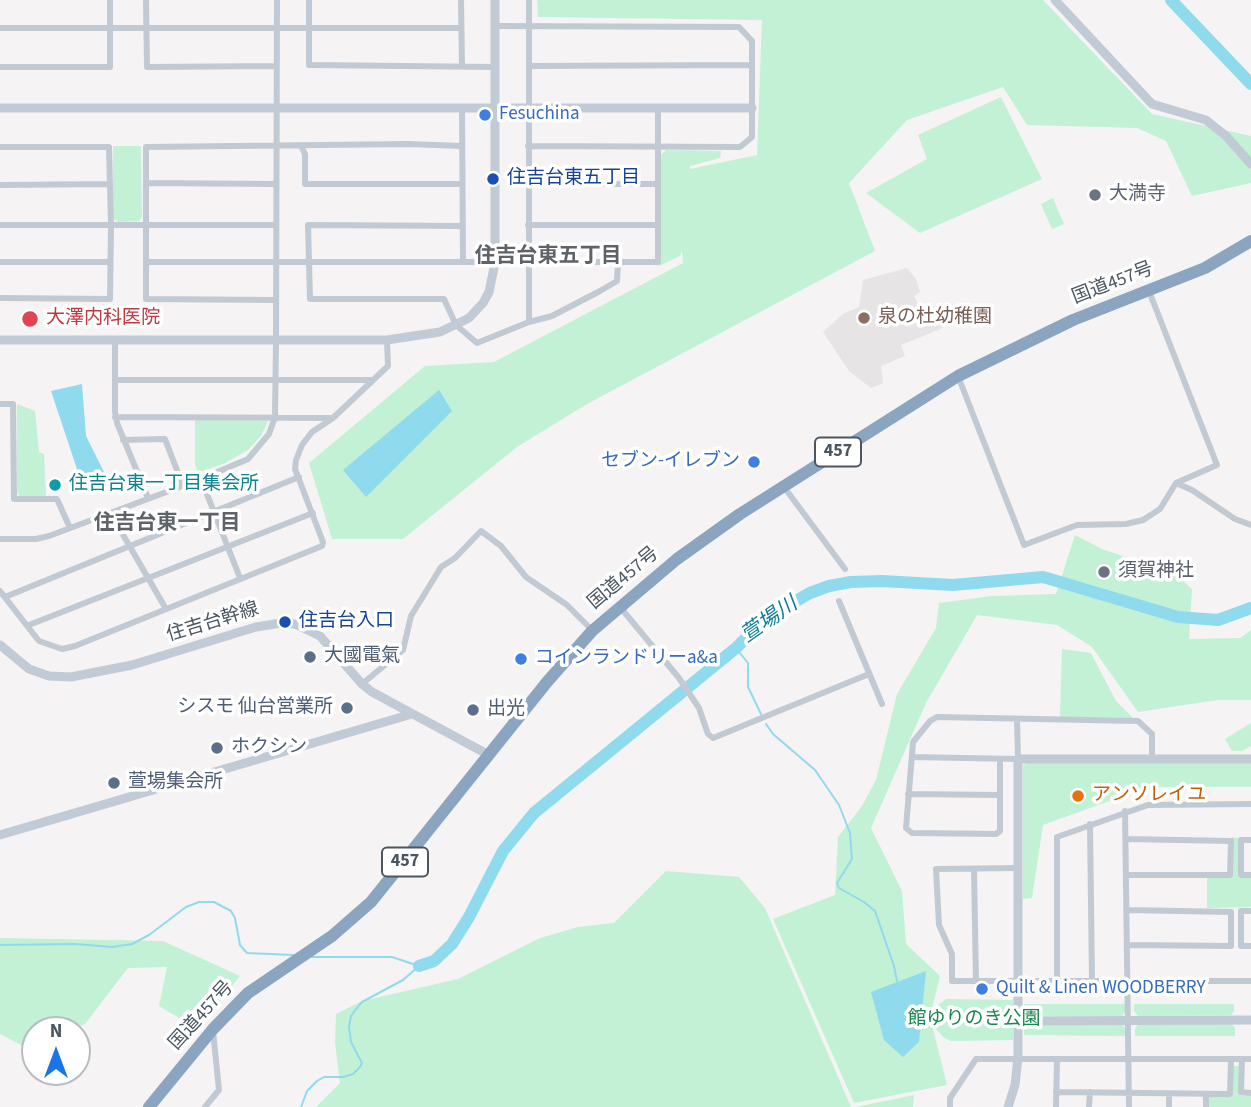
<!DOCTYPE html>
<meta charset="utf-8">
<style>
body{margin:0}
#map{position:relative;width:1251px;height:1107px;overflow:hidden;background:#f5f3f3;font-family:"Source Sans 3",sans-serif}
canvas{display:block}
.north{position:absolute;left:21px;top:1016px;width:70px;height:70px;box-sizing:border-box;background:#fff;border:2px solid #b7bbc0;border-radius:50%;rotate:0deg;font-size:19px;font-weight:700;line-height:28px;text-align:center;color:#4a5661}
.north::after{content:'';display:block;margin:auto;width:24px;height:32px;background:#1a73e8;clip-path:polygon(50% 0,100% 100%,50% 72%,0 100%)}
</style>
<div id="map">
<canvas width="1251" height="1107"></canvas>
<div class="north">N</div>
</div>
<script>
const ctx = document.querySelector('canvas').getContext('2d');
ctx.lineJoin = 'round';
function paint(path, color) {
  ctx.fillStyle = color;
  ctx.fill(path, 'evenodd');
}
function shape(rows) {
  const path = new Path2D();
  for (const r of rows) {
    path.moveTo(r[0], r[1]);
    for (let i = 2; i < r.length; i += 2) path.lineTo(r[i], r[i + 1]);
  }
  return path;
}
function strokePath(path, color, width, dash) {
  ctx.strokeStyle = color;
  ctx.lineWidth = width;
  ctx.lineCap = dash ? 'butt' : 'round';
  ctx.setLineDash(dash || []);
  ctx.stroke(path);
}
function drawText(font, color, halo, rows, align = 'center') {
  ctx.font = font + ' "Source Sans 3","Noto Sans JP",sans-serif';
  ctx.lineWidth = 7;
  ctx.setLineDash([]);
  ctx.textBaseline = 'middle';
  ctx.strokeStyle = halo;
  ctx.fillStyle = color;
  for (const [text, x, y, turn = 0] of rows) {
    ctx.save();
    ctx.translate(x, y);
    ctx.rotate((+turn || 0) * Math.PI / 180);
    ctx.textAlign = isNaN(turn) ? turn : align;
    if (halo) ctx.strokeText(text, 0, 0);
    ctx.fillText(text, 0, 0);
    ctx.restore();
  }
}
const education = shape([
 [907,268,916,279,920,292,914,296,920,308,933,306,943,328,901,345,905,356,881,366,883,383,871,388,849,371,823,332,843,314,859,307,863,280]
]);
const green = shape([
 [537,0,1043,0,1152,114,1251,136,1251,183,1192,196,1166,141,1137,128,1027,125,1003,87,907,120,849,183,875,251,587,404,517,447,403,539,332,539,309,463,425,366,494,362,683,263,682,251,680,256,659,266,660,156,666,150,721,151,720,158,690,166,690,169,757,155,762,20,538,17],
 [1001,97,1042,179,920,233,866,193,927,159,918,135],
 [113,146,141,146,142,217,139,221,118,222,113,218],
 [1053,198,1064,224,1052,229,1041,204],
 [17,404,35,411,39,452,44,454,46,496,19,496,17,492],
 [195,420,268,421,261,436,248,450,225,463,198,473,195,464],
 [1075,535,1102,549,1140,562,1169,569,1192,589,1189,639,1240,638,1251,630,1251,700,1218,700,1138,712,1092,647,1057,625,977,615,926,703,871,828,902,891,906,944,940,976,930,1017,947,1085,854,1103,773,919,835,895,838,837,862,806,876,780,897,694,936,628,939,603,992,596,1056,594],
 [1062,649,1091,653,1116,701,1133,718,1060,717],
 [1251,723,1251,746,1242,751,1232,751,1225,739],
 [1030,762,1251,762,1251,787,1148,787,1043,825,1032,898,1023,899,1023,765],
 [1232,837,1238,838,1238,878,1251,878,1251,907,1207,908,1207,878,1232,878],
 [666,871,739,877,765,908,851,1107,316,1107,340,1083,335,1043,336,1014,362,1001,458,979,540,938,578,927,614,923],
 [0,938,163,941,240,976,198,1029,159,1006,167,967,128,968,85,1024,67,1030,35,1030,35,1041,21,1045,0,1034],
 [946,999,1013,1000,1013,1040,951,1041,944,1038,936,1029,936,1016,937,1006],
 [1024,1004,1125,1004,1125,1012,1122,1016,1028,1016,1024,1011],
 [1134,1004,1234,1004,1234,1011,1231,1015,1138,1016,1134,1011],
 [1028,1023,1121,1024,1125,1028,1125,1036,1024,1035,1024,1027],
 [1138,1024,1232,1024,1235,1028,1235,1036,1135,1036,1135,1029],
 [1233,1066,1239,1066,1239,1095,1251,1096,1251,1107,1209,1107,1209,1097,1232,1097],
 [914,1095,913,1107,856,1107]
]);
const water = shape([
 [82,384,86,436,110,484,85,493,51,391],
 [439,390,452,411,366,497,343,470],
 [926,971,919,1042,903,1057,884,1040,871,992]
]);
const stream = shape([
 [736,648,748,663,748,687,761,714],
 [766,724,773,734,815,770,839,805,850,833,852,859,837,883,839,888,864,902,875,911,894,966,897,981],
 [0,945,75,944,112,947,132,944,149,935,186,907,199,902,214,902,231,911,235,918,240,945,247,953,293,955],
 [301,1107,307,1091,317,1081,324,1077,343,1077,353,1074,360,1067,362,1063,351,1042,349,1027,351,1016,356,1009,362,1002,403,980,419,966,392,957,312,957]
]);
const river = shape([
 [1171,0,1251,84],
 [419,966,434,961,452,944,469,917,503,851,534,813,736,648,754,630,791,604,810,593,829,586,851,582,882,581,953,585,1043,577,1178,617,1218,620,1251,608]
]);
const street = shape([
 [146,0,147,67,276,66],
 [309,0,309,65,496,67],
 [461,0,462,66],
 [529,0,529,322],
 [496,26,739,27,752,41,752,137,740,147,528,146],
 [0,28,461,28],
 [529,66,752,65],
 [0,67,110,67,110,0],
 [462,107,463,262],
 [301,146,305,154,305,184,461,184],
 [0,147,109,147,111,225,110,299,0,298],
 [146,183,276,184],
 [529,184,657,184],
 [0,185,110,184],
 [0,225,276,225],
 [528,225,657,225],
 [462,226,308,225,310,299,444,299,456,325,477,343,529,322,552,316,600,291,617,281,618,263],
 [0,262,110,262],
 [147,262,658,262,658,107],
 [276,300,146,299,146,147,409,144,461,146],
 [115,339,115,412,117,423,148,498],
 [958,376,1024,545,1077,525,1126,524,1143,520,1160,509,1176,483,1217,465,1149,291],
 [115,380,373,380],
 [0,404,13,404,14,499,57,499,70,528],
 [115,417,331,418],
 [123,440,165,439,183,486],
 [201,479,240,578],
 [1176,483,1192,490,1235,519,1251,525],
 [784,487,845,569],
 [111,514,166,609],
 [0,539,36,539,49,536,201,479,248,459,269,434,275,417,276,340,277,0],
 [0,591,39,641,62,649,75,646,322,546,323,542,295,469,296,460,302,445,312,432,333,418,388,366,387,340],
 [5,597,299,477],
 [839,601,882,704],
 [620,607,679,678,699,708,708,734,713,738,869,674],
 [29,625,313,513],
 [362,684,403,650,411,616,441,567,455,558,481,531,501,546,526,577,567,605,592,630],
 [912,757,1018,759,1017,720],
 [1000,759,1000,831,996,834,912,833,906,828,913,742,930,721,937,717,1138,721,1152,734,1152,759],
 [908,794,1000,795],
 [1125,811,1129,1107],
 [1090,824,1092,981],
 [1126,839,1231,841,1230,875,1127,875],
 [1251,840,1241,840,1241,875,1251,875],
 [1017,868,936,869,939,925,952,954,952,981,1251,981],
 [974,869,976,981],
 [1128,910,1231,912,1231,946,1128,945],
 [1251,911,1241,911,1241,946,1251,946],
 [1057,980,1057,837,1148,805,1251,804],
 [1242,1059,1241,1092,1251,1093],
 [1056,1092,1230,1094,1231,1059],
 [205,1107,219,1090,213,1031],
 [950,1107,950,1098,976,1059,1251,1059],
 [1056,1107,1057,1059],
 [1089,1107,1090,1092],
 [1169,1107,1169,1094],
 [1206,1107,1206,1094]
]);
const secondary = shape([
 [1055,0,1152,104,1206,120,1226,136,1251,164],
 [0,108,752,108],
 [0,340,387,340,440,332,469,318,483,303,489,292,495,263,495,0],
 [0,645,29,669,49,676,71,677,132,665,256,627,281,623,295,624,320,636,362,684,372,692,489,755],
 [0,835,412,714],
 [1018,1021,1251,1020],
 [1008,1107,1015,1085,1018,1058,1018,759,1251,759]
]);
const highway = shape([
 [149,1107,213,1029,248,993,332,936,371,902,547,682,592,631,677,559,740,514,958,376,1073,320,1205,268,1251,241]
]);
const markers = [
 [485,115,7,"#3f7fe0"],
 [493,179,7,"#1a4fb4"],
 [1095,195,7,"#6b7280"],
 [864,318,7,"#8d6e63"],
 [30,319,9,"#e0444e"],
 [754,462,7,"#3f7fe0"],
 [55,485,7,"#0f9aa8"],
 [1104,572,7,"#6b7280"],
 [285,622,7,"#1a4fb4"],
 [310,657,7,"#5c6f8a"],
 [521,659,7,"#3f7fe0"],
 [347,708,7,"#5c6f8a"],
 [473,710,7,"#5c6f8a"],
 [217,748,7,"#5c6f8a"],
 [114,783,7,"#5c6f8a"],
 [1078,796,7,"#e8710a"],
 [982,989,7,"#3f7fe0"]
];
const shields = [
 [838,452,46],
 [405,862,46]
];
const shieldNames = [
 ["457",838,452],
 ["457",405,862]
];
const shopNames = [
 ["Fesuchina",499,115],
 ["セブン-イレブン",740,462,"right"],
 ["コインランドリーa&a",535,659],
 ["Quilt & Linen WOODBERRY",996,989]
];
const transitNames = [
 ["住吉台東五丁目",507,179],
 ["住吉台入口",299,622]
];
const worshipNames = [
 ["大満寺",1109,195],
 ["須賀神社",1118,572]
];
const streetNames = [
 ["国道457号",1113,284,-21],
 ["国道457号",624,579,-40],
 ["住吉台幹線",213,623,-17],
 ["国道457号",202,1016,-48]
];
const educationNames = [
 ["泉の杜幼稚園",878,318]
];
const healthNames = [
 ["大澤内科医院",46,319]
];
const cultureNames = [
 ["住吉台東一丁目集会所",69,485]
];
const serviceNames = [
 ["大國電氣",324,657],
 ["シスモ 仙台営業所",333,708,"right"],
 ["出光",487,710],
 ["ホクシン",231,748],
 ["萱場集会所",128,783]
];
const foodNames = [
 ["アンソレイユ",1092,796]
];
const parkNames = [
 ["館ゆりのき公園",974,1020]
];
const neighbourhoodNames = [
 ["住吉台東五丁目",548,257],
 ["住吉台東一丁目",167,524]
];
const waterNames = [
 ["萱場川",770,621,-35]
];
paint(education, '#e6e4e5');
paint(green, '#c3f1d5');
paint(water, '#90daee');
strokePath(stream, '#90daee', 2);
strokePath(river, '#90daee', 12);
strokePath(street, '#c1cad2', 6);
strokePath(secondary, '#c1cbd6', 9);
strokePath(highway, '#8ba5c1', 12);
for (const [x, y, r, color] of markers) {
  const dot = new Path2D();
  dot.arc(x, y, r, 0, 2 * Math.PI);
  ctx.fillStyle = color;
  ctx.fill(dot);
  strokePath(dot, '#fff', 2.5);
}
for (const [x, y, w] of shields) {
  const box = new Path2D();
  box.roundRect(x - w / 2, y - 14.5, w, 29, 5);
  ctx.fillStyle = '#fff';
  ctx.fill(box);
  strokePath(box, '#4a5661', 2);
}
drawText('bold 18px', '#4a5661', null, shieldNames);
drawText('19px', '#366cbe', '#fff', shopNames, 'left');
drawText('19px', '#164399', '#fff', transitNames, 'left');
drawText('19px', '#5b616d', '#fff', worshipNames, 'left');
drawText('19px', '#4a5661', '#fff', streetNames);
drawText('19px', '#785e54', '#fff', educationNames, 'left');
drawText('19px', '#be3a42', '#fff', healthNames, 'left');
drawText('19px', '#0d838f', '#fff', cultureNames, 'left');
drawText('19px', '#4e5e75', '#fff', serviceNames, 'left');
drawText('19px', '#c56008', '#fff', foodNames, 'left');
drawText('19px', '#17864f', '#fff', parkNames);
drawText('bold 21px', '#5f6368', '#fff', neighbourhoodNames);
drawText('italic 21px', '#0c7c9b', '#fff', waterNames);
</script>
